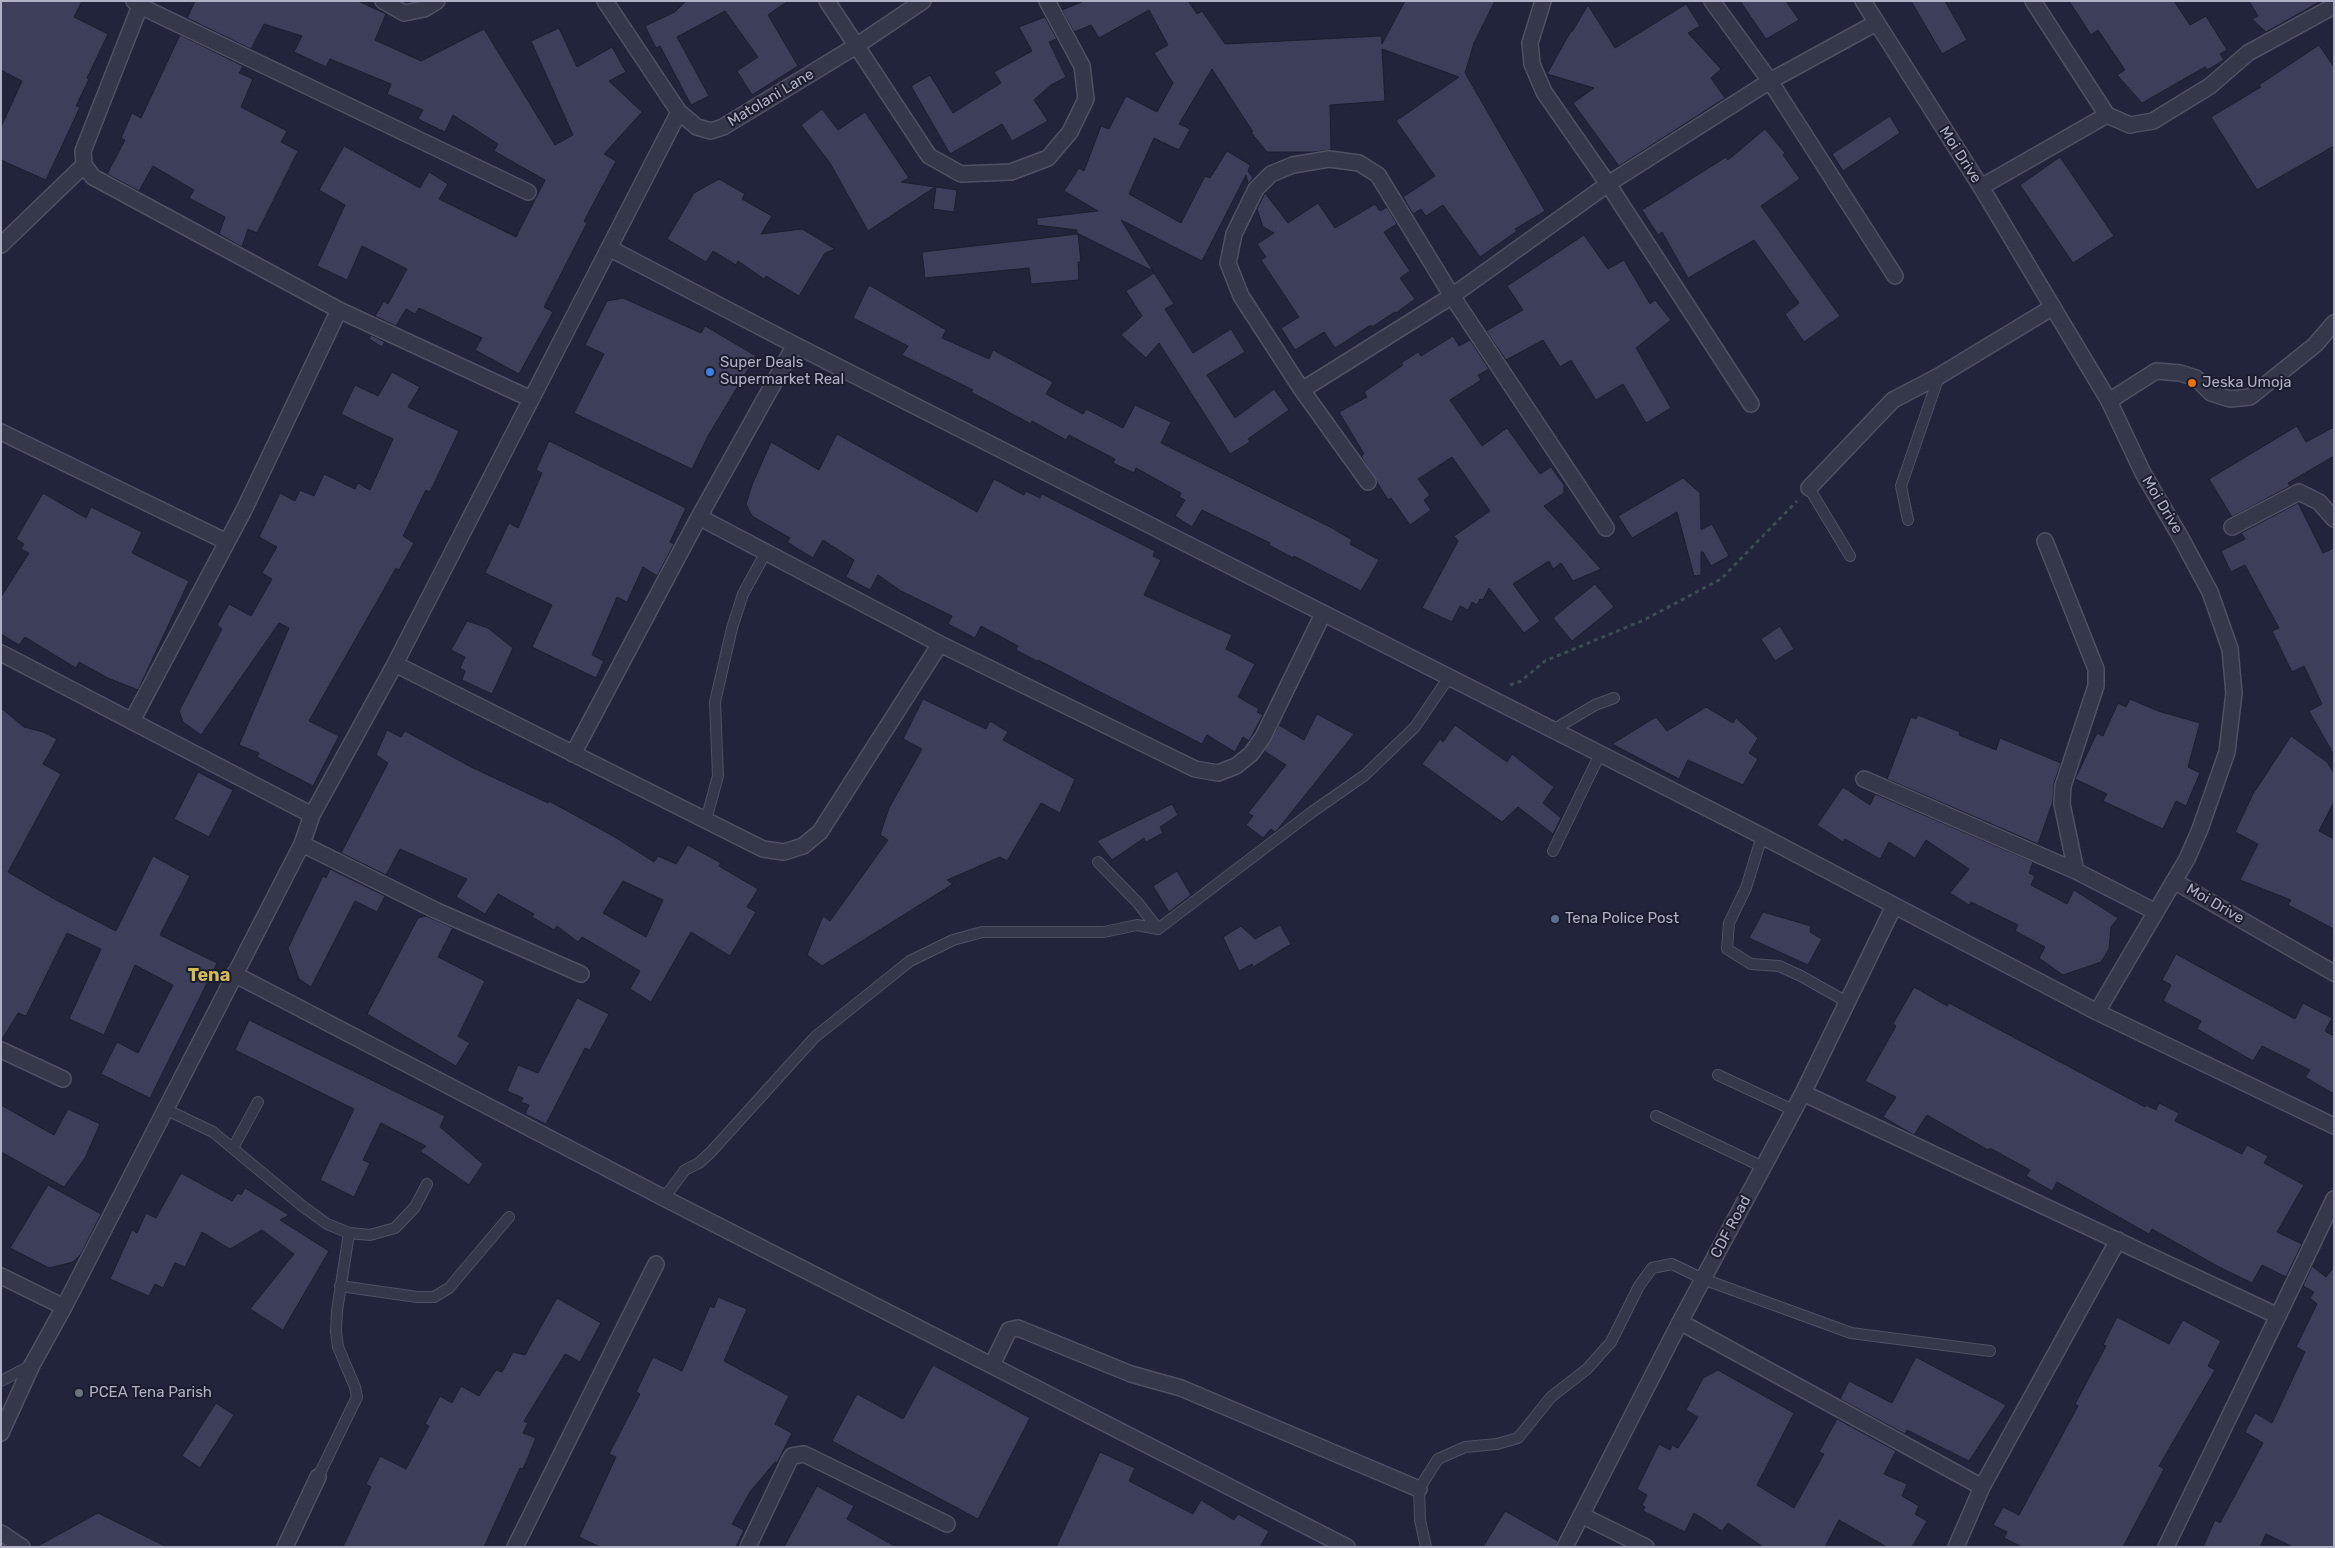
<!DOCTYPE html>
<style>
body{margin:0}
#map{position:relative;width:2335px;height:1548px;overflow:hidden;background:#21243a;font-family:Rubik,sans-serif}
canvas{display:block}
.frame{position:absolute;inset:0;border:2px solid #b0b1c6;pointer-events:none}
</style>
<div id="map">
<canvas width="2335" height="1548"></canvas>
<div class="frame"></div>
</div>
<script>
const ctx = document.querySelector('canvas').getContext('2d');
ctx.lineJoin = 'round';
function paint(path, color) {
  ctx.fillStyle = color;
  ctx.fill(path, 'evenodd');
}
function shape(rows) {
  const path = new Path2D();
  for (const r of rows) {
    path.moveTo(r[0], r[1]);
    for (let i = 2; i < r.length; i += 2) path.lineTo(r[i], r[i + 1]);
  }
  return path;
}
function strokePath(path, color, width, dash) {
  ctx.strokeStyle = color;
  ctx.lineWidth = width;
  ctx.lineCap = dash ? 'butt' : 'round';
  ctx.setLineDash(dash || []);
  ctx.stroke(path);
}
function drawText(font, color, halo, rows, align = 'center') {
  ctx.font = font + ' Rubik,sans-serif';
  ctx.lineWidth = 4;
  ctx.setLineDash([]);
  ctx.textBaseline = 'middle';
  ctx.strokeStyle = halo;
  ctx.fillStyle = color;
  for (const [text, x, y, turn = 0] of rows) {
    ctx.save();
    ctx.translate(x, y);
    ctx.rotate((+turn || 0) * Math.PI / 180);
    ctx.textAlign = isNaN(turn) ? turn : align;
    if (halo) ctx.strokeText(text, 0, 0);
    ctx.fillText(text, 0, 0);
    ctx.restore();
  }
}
const building = shape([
 [1,1,82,1,74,17,108,34,87,78,89,79,76,106,80,107,46,180,1,160,1,127,22,81,1,70,1,1],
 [195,1,358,1,386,14,375,40,421,61,484,29,555,145,573,135,531,41,559,28,577,67,612,47,626,72,609,81,642,112,604,154,616,161,584,221,587,223,544,307,553,312,519,374,475,350,482,338,419,308,415,314,406,309,396,326,375,316,384,301,388,304,407,269,362,246,347,280,317,266,345,205,319,190,344,146,420,188,429,172,448,184,439,199,516,237,545,180,494,151,498,144,453,115,445,132,418,119,423,110,387,94,391,84,330,59,326,67,294,52,302,36,264,24,251,49,187,18,195,1],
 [686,1,788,1,768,15,798,66,752,95,737,71,758,57,725,11,677,37,709,96,691,105,660,46,656,48,645,26,675,12,686,1],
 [1084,1,1188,1,1197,14,1202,11,1225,44,1381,36,1382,44,1405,1,1495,1,1474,43,1465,73,1545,211,1515,229,1517,231,1480,257,1443,205,1426,216,1421,209,1413,214,1403,197,1435,176,1396,121,1459,77,1382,49,1385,101,1330,105,1331,150,1314,152,1267,152,1250,131,1253,132,1212,69,1179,124,1190,129,1179,150,1154,138,1129,194,1181,223,1205,176,1210,178,1227,151,1250,165,1248,171,1253,178,1248,184,1246,175,1202,261,1121,220,1153,271,1077,233,1077,230,1037,225,1037,218,1098,211,1064,191,1079,168,1084,171,1101,126,1109,129,1126,96,1157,112,1173,83,1154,53,1168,45,1149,10,1099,38,1091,25,1074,32,1062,10,1084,1],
 [1740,1,1786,1,1799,20,1766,39,1740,1],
 [1911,1,1945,1,1967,40,1942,54,1911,1],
 [2069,1,2174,1,2190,25,2206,16,2227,50,2220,54,2224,60,2207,70,2205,67,2142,103,2117,75,2125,70,2098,30,2091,35,2069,1],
 [2249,1,2321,1,2266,32,2252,19,2258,16,2249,1],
 [1686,4,1700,26,1688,33,1721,69,1711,78,1725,98,1619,166,1573,103,1594,88,1547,74,1571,31,1572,32,1588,5,1615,48,1686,4],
 [1045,17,1057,39,1049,42,1066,77,1051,85,1034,100,1048,121,1012,141,1002,124,950,154,911,86,930,75,953,113,1001,83,994,72,1032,51,1019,27,1045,17],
 [180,35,243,66,239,73,253,79,241,107,287,131,281,142,298,151,257,233,248,229,242,247,219,234,225,217,189,198,194,190,153,166,139,191,107,174,125,140,121,138,132,113,141,118,180,35],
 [2319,45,2334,67,2334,146,2257,190,2211,117,2261,87,2259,85,2319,45],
 [822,109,838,130,865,112,909,178,901,182,935,187,868,231,830,163,801,125,822,109],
 [1890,116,1900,133,1843,171,1832,154,1890,116],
 [1765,129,1785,153,1783,155,1800,179,1761,206,1840,316,1804,342,1785,314,1799,303,1754,240,1688,278,1662,232,1658,235,1642,210,1726,157,1728,160,1765,129],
 [2060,157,2114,236,2073,263,2020,185,2060,157],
 [719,179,745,194,742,199,772,216,761,234,802,229,835,249,825,253,799,296,766,276,764,279,738,261,736,265,713,251,706,262,667,239,694,193,719,179],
 [936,187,957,190,954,212,933,209,936,187],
 [1265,193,1288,223,1318,203,1335,228,1375,204,1380,211,1387,207,1397,224,1384,232,1410,271,1400,278,1415,299,1396,313,1395,312,1372,327,1371,325,1335,348,1324,332,1295,350,1281,328,1299,317,1261,260,1266,257,1257,244,1274,233,1263,227,1257,209,1265,193],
 [1078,234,1081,262,1078,262,1079,280,1031,284,1029,268,925,278,922,252,1078,234],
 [1584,235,1608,269,1624,260,1650,304,1655,300,1671,320,1636,348,1671,408,1646,423,1623,384,1596,400,1571,360,1560,367,1543,340,1506,360,1486,331,1523,310,1507,286,1584,235],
 [1154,273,1174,304,1165,309,1193,353,1231,329,1245,352,1207,375,1235,418,1274,389,1289,410,1248,439,1250,442,1230,454,1159,343,1146,358,1121,335,1142,316,1126,291,1154,273],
 [869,285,946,330,942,338,989,359,993,350,1053,382,1046,394,1083,414,1086,409,1123,428,1135,405,1171,422,1161,443,1332,528,1352,540,1350,544,1379,560,1361,591,1294,556,1293,558,1269,545,1270,543,1202,510,1192,527,1175,516,1185,500,1179,497,1181,493,1136,468,1134,473,1113,463,1115,459,1069,435,1066,440,1032,421,1031,424,971,392,973,390,902,355,908,346,853,318,869,285],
 [623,298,701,333,705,326,756,356,708,436,692,469,574,413,604,354,585,345,607,301,623,298],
 [371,335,385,342,382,347,369,339,371,335],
 [1453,336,1459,346,1470,340,1489,369,1478,375,1481,380,1450,400,1482,446,1507,428,1540,474,1551,467,1564,485,1564,493,1544,506,1601,569,1573,581,1561,563,1553,569,1549,561,1513,584,1540,621,1524,633,1489,588,1483,600,1480,599,1477,605,1472,602,1468,610,1460,606,1452,622,1422,608,1458,541,1454,536,1490,511,1452,457,1418,479,1430,495,1424,500,1431,510,1410,525,1391,498,1388,500,1361,456,1364,454,1339,412,1367,397,1364,392,1403,365,1401,363,1418,352,1421,356,1453,336],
 [392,372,420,387,408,407,459,431,430,492,426,490,403,536,414,543,399,570,396,568,309,721,339,736,313,786,257,757,259,753,239,745,289,628,279,623,201,735,183,722,179,711,222,629,217,625,229,604,251,616,272,579,262,573,277,547,259,537,280,493,295,501,300,490,314,496,324,474,355,489,358,483,370,490,393,439,341,414,355,385,378,396,392,372],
 [2297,426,2306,442,2334,427,2334,456,2288,483,2290,486,2232,517,2209,479,2297,426],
 [837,434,977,512,994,479,1024,495,1026,491,1040,498,1042,494,1155,551,1153,556,1161,560,1144,595,1232,635,1226,649,1255,664,1238,697,1259,709,1257,712,1263,715,1249,741,1243,737,1235,752,1207,735,1202,744,1038,660,1037,661,1016,650,1018,646,981,626,975,638,948,624,952,616,901,591,878,575,870,590,846,577,854,560,823,540,813,558,787,542,790,538,752,516,746,504,752,485,771,442,819,470,837,434],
 [549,441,686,508,670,542,674,544,657,576,643,567,627,602,617,597,592,655,604,661,596,678,532,647,552,605,485,573,509,523,518,528,542,473,536,470,549,441],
 [1683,478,1700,493,1701,530,1712,524,1729,556,1711,566,1703,552,1701,552,1701,575,1694,576,1677,512,1632,538,1618,516,1683,478],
 [43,493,86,518,91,507,142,532,132,553,189,581,138,690,108,678,79,662,76,668,25,637,19,645,1,634,1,597,29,553,21,549,24,544,16,539,43,493],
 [2298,503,2323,553,2334,548,2334,755,2309,711,2322,704,2304,666,2292,672,2272,631,2279,628,2245,565,2231,572,2221,551,2245,539,2241,533,2298,503],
 [1595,584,1614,607,1572,641,1553,618,1595,584],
 [467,621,488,628,513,648,492,694,462,680,465,671,460,668,465,657,451,650,467,621],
 [1780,626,1794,649,1775,661,1761,639,1780,626],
 [923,699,986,729,990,721,1008,732,1003,740,1075,779,1060,813,1041,803,1007,861,1000,857,947,880,953,884,822,966,807,955,823,916,830,921,888,840,880,835,889,808,922,749,903,739,923,699],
 [2130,699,2158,711,2200,723,2188,767,2200,773,2186,806,2176,801,2163,829,2103,801,2107,794,2075,779,2097,733,2103,736,2118,703,2126,707,2130,699],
 [1706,707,1733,723,1736,718,1758,738,1749,753,1758,759,1743,785,1688,760,1679,779,1612,744,1656,717,1667,731,1706,707],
 [1,708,24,727,43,732,57,739,43,764,61,774,8,872,56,900,116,931,153,856,190,876,160,935,217,963,150,1098,101,1074,117,1042,138,1053,173,985,135,965,104,1035,69,1019,101,949,67,933,26,1016,18,1013,1,1041,1,708],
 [1317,714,1354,734,1278,829,1275,832,1271,829,1263,838,1246,825,1253,816,1248,813,1286,765,1264,751,1279,725,1304,740,1317,714],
 [1918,715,1960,732,1959,735,1996,750,2000,738,2061,763,2054,783,2053,801,2038,844,1887,779,1911,717,1916,719,1918,715],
 [1455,725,1507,762,1512,754,1554,787,1543,803,1561,818,1553,834,1518,807,1502,822,1422,764,1440,739,1443,742,1455,725],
 [387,730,401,737,405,731,471,767,548,803,549,801,613,836,654,862,658,856,676,864,688,845,721,863,719,866,758,889,747,907,756,912,730,956,691,932,651,1002,630,989,640,971,582,937,578,942,557,926,554,930,532,917,534,914,498,894,485,914,456,897,467,879,400,849,386,875,341,853,388,763,376,755,387,730],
 [623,881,663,900,646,937,603,913,623,881],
 [2291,736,2327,762,2334,773,2334,802,2319,831,2334,839,2334,929,2288,905,2291,900,2240,880,2258,844,2235,832,2253,794,2291,736],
 [198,772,233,790,209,837,174,819,198,772],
 [1843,787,1870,805,1875,794,2033,862,2029,873,2035,876,2031,885,2067,904,2074,890,2118,918,2111,927,2109,949,2101,962,2063,975,2039,958,2045,947,2015,931,2018,925,1971,902,1969,905,1950,893,1969,869,1926,840,1915,858,1889,842,1880,859,1845,839,1843,842,1817,825,1843,787],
 [1172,804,1178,815,1160,827,1163,833,1146,842,1144,838,1112,860,1097,841,1172,804],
 [330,869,385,896,377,912,355,901,311,987,299,979,288,948,323,876,326,878,330,869],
 [1177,871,1191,895,1169,912,1153,886,1177,871],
 [1763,912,1811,926,1810,932,1822,939,1808,965,1749,938,1763,912],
 [426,916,453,928,438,957,485,981,458,1036,470,1043,456,1066,367,1014,418,918,426,916],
 [1280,925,1291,944,1253,967,1252,964,1239,971,1223,937,1241,926,1255,939,1280,925],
 [2176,954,2295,1019,2303,1003,2332,1018,2325,1031,2334,1036,2334,1094,2305,1077,2310,1070,2262,1046,2253,1061,2197,1029,2201,1021,2163,1001,2171,985,2162,980,2176,954],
 [1914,987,1947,1006,1949,1003,2145,1107,2146,1105,2156,1110,2159,1103,2179,1113,2175,1121,2242,1154,2247,1145,2268,1156,2264,1163,2304,1185,2277,1232,2302,1244,2286,1277,2262,1265,2252,1283,2219,1267,2152,1229,2149,1234,2057,1182,2052,1191,2026,1176,2030,1170,1990,1148,1988,1150,1927,1115,1914,1135,1883,1117,1896,1097,1865,1081,1896,1026,1893,1024,1914,987],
 [577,998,609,1014,590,1050,585,1048,546,1124,525,1114,529,1105,521,1102,523,1098,507,1091,518,1065,538,1073,577,998],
 [249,1020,445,1116,440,1127,483,1164,469,1185,420,1151,426,1146,381,1123,363,1160,370,1163,354,1197,320,1180,354,1109,235,1050,249,1020],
 [1,1105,54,1135,68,1109,100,1124,85,1158,64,1187,1,1152,1,1105],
 [181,1173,232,1201,238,1193,241,1195,245,1188,289,1215,280,1220,329,1251,283,1330,250,1309,294,1254,262,1230,230,1249,202,1232,185,1267,175,1263,163,1288,155,1284,149,1296,110,1279,132,1230,137,1233,146,1213,156,1218,181,1173],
 [48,1185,101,1214,81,1254,73,1262,49,1268,10,1248,48,1185],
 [2312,1266,2326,1277,2334,1267,2334,1547,2293,1547,2266,1534,2260,1547,2203,1547,2215,1520,2220,1523,2263,1443,2245,1432,2255,1413,2272,1423,2305,1352,2296,1347,2317,1304,2310,1298,2314,1292,2303,1286,2312,1266],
 [718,1297,747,1309,724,1361,789,1396,775,1424,792,1433,777,1463,775,1462,750,1492,732,1524,744,1530,736,1547,600,1547,579,1537,616,1457,609,1454,640,1394,636,1392,653,1357,682,1371,710,1306,714,1308,718,1297],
 [557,1298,601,1323,580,1362,565,1354,524,1421,528,1423,523,1433,536,1438,523,1469,520,1468,484,1547,343,1547,371,1487,366,1484,380,1456,406,1469,429,1426,425,1424,440,1396,452,1403,461,1386,479,1396,496,1370,502,1372,513,1352,525,1355,557,1298],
 [2117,1317,2169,1344,2183,1320,2221,1341,2208,1366,2215,1370,2159,1466,2164,1469,2123,1547,2022,1547,2004,1538,2007,1532,1993,1525,2003,1507,2019,1515,2078,1406,2075,1404,2106,1346,2103,1345,2117,1317],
 [1916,1357,2006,1405,1969,1461,1907,1430,1905,1434,1840,1399,1849,1381,1892,1403,1916,1357],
 [933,1365,1030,1418,978,1519,832,1441,857,1394,903,1419,933,1365],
 [1718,1370,1794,1413,1757,1485,1794,1508,1824,1454,1819,1452,1837,1419,1896,1451,1884,1474,1907,1484,1902,1496,1919,1506,1915,1514,1927,1521,1912,1547,1887,1547,1839,1520,1825,1547,1763,1547,1728,1523,1722,1531,1694,1513,1685,1532,1643,1511,1645,1507,1642,1505,1647,1495,1637,1489,1659,1444,1670,1450,1672,1445,1678,1448,1698,1417,1686,1410,1703,1378,1718,1370],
 [216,1403,234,1415,200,1468,182,1456,216,1403],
 [1100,1452,1135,1468,1129,1481,1193,1514,1201,1500,1234,1520,1238,1514,1269,1531,1260,1547,1056,1547,1100,1452],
 [817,1486,854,1506,847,1519,896,1547,784,1547,817,1486],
 [1505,1511,1558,1541,1556,1547,1483,1547,1505,1511],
 [98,1513,167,1547,36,1547,98,1513]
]);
const path = shape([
 [1510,685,1521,681,1545,661,1644,620,1721,579,1797,501]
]);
const service = shape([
 [1809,488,1850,556],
 [1908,520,1901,486,1939,376],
 [1553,730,1595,705,1614,698],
 [706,820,718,776,715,702,732,628,743,594,766,552],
 [1762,836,1746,888,1729,923,1727,949,1751,964,1779,966,1801,976,1847,1002],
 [1553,851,1600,754],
 [1098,862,1138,903,1158,929],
 [1718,1075,1793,1110],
 [165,1109,213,1132,301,1205,327,1224,349,1233,370,1235,395,1228,415,1207,427,1184],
 [1656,1116,1763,1167],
 [233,1148,258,1102],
 [664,1198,685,1170,699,1163,710,1153,815,1037,910,961,953,940,982,932,1104,932,1137,925,1158,929,1312,812,1365,775,1415,727,1449,677],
 [340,1286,417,1297,434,1297,449,1288,509,1217],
 [1,1381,32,1365],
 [318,1477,357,1397,355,1387,338,1347,336,1332,337,1311,349,1233],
 [1426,1547,1420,1520,1419,1489,1438,1459,1465,1447,1497,1444,1518,1438,1551,1397,1587,1369,1611,1342,1639,1286,1652,1268,1672,1264,1703,1279,1851,1333,1990,1351]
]);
const minor = shape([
 [134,1,140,6,528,192],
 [383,1,404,13,424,9,437,1],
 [605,1,679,112,697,127,711,131,723,127,856,46,923,1],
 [827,1,929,156,961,174,1011,172,1048,158,1070,132,1086,99,1082,66,1047,1],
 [1543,1,1530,43,1532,64,1544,92,1608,184,1751,404],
 [1712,1,1770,81,1895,276],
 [2033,1,2107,115,2130,125,2153,121,2210,86,2248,53,2334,6],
 [140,6,83,151,84,165,93,177,339,310,531,399],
 [1981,187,2107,115],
 [1,245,84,165],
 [609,248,795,345,1762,836,2097,1012,2334,1126],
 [1302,390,1452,296,1608,184,1770,81,1876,23],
 [2109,401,2156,371,2180,373,2196,378,2211,393,2230,399,2250,397,2315,345,2334,323],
 [1,432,227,542],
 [1368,482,1302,390,1241,296,1228,263,1234,234,1256,189,1271,174,1293,165,1329,159,1359,163,1378,175,1452,296,1606,528],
 [1809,488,1893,400,1939,376,2053,307],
 [699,517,940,644,1195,769,1218,773,1236,766,1251,754,1263,737,1323,614],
 [2232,527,2299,492,2319,502,2334,519],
 [2045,541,2096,669,2096,686,2063,786,2062,804,2076,871],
 [1,653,312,815],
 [395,664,763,849,784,852,803,846,820,832,940,644],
 [132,721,244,510,339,310],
 [573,754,699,517,795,345],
 [1864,779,2076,871,2154,911],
 [302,844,437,911,581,974],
 [234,974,664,1198,1347,1547],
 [2097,1012,2174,881],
 [1,1050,63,1079],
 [1803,1093,2278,1316,2166,1547],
 [1,1276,64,1307],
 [2278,1316,2334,1199],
 [1680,1322,1982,1487],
 [992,1365,1009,1330,1018,1328,1131,1374,1181,1388,1419,1489],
 [1,1433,32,1365,64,1307,302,844,312,815,395,664,679,112],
 [1581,1515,1646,1547],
 [1,1533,22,1547],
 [285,1547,318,1477],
 [515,1547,656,1264],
 [748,1547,789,1461,792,1456,804,1454,947,1524],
 [1565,1547,1680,1322,1803,1093,1894,906],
 [1956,1547,1982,1487,2118,1240]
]);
const tertiary = shape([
 [1863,1,1981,187,2109,401,2143,473,2181,538,2210,592,2230,649,2234,693,2227,752,2200,829,2187,859,2174,881,2334,973]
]);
const markers = [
 [710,372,5,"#3f7fe0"],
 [2192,383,5,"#e8710a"],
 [1555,919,5,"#5c6f8a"],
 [79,1393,5,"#6b7280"]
];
const streetNames = [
 ["Matolani Lane",771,98,-31],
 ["Moi Drive",1960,155,57],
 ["Moi Drive",2162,505,59],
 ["Moi Drive",2215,904,30],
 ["CDF Road",1731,1227,-62]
];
const poiNames = [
 ["Super Deals",720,363],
 ["Supermarket Real",720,380],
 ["Jeska Umoja",2202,383],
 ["Tena Police Post",1565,919],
 ["PCEA Tena Parish",89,1393]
];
const quarterNames = [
 ["Tena",209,976]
];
paint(building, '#3d3f5a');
strokePath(building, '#1c1e31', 1);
strokePath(service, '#505165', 12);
strokePath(minor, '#505165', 18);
strokePath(tertiary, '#505165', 18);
strokePath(path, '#3e4c55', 3, [4, 4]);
strokePath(service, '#35374a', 10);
strokePath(minor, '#35374a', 15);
strokePath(tertiary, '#35374a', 15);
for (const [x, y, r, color] of markers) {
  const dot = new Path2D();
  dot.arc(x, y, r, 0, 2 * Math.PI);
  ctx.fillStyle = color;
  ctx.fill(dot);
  strokePath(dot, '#1a1c2e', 2);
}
drawText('15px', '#b0b1c6', '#1a1c2e', streetNames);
drawText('15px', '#b0b1c6', '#1a1c2e', poiNames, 'left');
drawText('bold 18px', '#d4b85c', '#1a1c2e', quarterNames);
</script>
